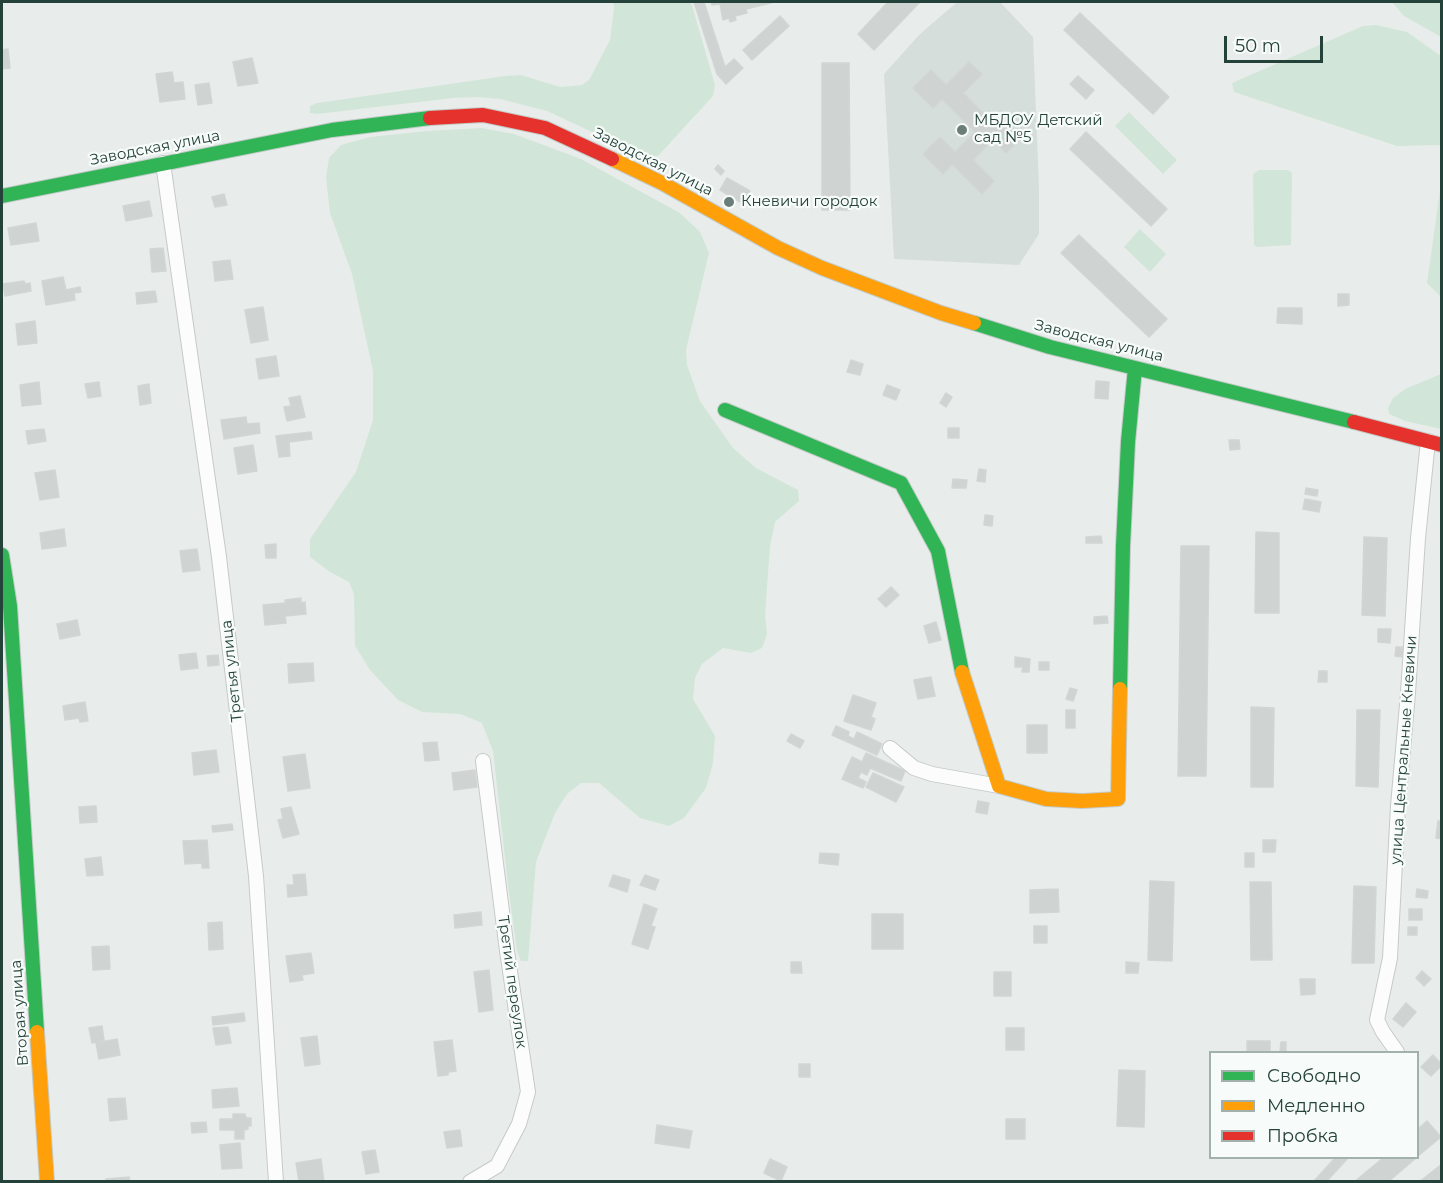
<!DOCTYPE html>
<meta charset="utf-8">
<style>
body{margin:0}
#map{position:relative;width:1443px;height:1183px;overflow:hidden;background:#e8edeb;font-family:Montserrat,sans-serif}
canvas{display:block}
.frame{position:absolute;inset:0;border:3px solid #24423a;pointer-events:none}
.legend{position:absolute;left:1209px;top:1051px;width:210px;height:108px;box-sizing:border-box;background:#f7fbf9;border:2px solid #a3b1ad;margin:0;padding:8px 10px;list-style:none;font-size:18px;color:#24423a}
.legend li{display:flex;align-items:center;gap:12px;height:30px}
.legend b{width:30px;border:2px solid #a3b1ad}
.scale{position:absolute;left:1224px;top:36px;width:99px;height:27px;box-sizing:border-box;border:3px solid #24423a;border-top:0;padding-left:8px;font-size:18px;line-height:21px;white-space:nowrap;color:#24423a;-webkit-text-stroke:4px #f7fbf9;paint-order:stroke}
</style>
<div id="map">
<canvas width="1443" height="1183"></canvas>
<div class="frame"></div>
<ul class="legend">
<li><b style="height:8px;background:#30b455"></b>Свободно</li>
<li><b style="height:8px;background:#ff9f0a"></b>Медленно</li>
<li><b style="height:8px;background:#e5322d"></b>Пробка</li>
</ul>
<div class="scale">50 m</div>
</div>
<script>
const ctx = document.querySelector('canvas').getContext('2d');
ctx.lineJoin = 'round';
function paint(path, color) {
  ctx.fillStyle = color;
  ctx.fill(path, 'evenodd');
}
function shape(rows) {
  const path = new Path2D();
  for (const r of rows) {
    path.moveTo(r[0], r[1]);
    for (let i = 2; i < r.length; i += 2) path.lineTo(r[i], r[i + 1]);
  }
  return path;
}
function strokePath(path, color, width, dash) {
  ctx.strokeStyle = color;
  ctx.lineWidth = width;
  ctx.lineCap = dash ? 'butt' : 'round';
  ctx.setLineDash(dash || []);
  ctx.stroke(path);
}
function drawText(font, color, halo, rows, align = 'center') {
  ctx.font = font + ' Montserrat,sans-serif';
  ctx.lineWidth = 4.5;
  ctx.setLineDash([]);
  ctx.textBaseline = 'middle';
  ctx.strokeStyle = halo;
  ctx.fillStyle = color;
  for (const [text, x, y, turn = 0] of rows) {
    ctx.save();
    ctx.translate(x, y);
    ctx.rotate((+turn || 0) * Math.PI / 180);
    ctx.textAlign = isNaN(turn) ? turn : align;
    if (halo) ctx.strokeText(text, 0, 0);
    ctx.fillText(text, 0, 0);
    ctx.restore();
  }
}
const built = shape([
 [1000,2,1033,37,1039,186,1039,234,1019,265,894,259,884,74,920,34,956,3]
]);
const green = shape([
 [613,2,691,2,715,85,713,96,658,156,648,158,547,111,500,99,477,97,453,98,317,114,310,113,310,106,317,103,505,76,521,75,560,87,582,85,589,80,610,40,614,8],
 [1392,2,1441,2,1441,37,1404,16],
 [1376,25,1407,32,1441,56,1441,145,1397,146,1234,92,1232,83,1363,26],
 [1129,112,1177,160,1163,174,1115,126],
 [482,128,514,134,581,159,680,213,700,232,709,253,686,350,687,365,700,401,733,448,756,468,798,490,799,501,775,522,770,546,765,615,767,634,762,648,751,653,723,648,702,664,695,678,693,699,715,736,713,763,706,788,684,818,669,826,640,818,599,783,581,783,567,794,555,813,536,862,528,961,521,961,517,951,508,885,493,751,482,723,460,714,422,712,398,700,370,670,355,646,354,594,349,582,330,572,310,557,310,539,356,472,373,420,373,371,352,274,330,213,326,178,329,158,341,145,370,137,426,131],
 [1259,170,1288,170,1292,173,1291,245,1257,247,1254,245,1253,174],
 [1441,184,1442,297,1441,297,1427,283],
 [1140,229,1166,254,1150,272,1124,247],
 [1441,374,1441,429,1405,421,1389,414,1388,408,1393,398,1405,389]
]);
const building = shape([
 [694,2,704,2,725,67,734,59,743,68,726,84,717,74,694,2],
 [711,2,770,2,771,3,746,9,747,13,735,16,736,20,730,22,729,18,723,20,720,4,712,5,711,2],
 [888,2,920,2,874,50,858,34,888,2],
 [1080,13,1169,97,1153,114,1064,30,1080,13],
 [780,16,789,26,752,60,743,50,780,16],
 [8,49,10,68,2,69,2,50,8,49],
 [252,58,258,83,238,86,233,62,252,58],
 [969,62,982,74,963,93,996,126,1004,118,1023,136,1006,153,993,139,973,160,994,181,982,194,952,164,943,174,923,154,940,137,955,152,975,132,942,99,933,108,913,88,931,70,946,85,969,62],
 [822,63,849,63,850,210,822,210,822,63],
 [172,72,174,83,183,82,185,99,160,102,156,74,172,72],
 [1078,76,1094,90,1086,99,1070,84,1078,76],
 [209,83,212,103,198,105,195,85,209,83],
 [1086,132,1167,209,1151,226,1070,149,1086,132],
 [718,165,724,171,721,175,715,169,718,165],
 [727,178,750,191,742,203,720,190,727,178],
 [224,194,227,205,215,207,212,197,224,194],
 [149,201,152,216,126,221,123,206,149,201],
 [36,223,39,241,11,245,8,228,36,223],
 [1079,235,1167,319,1149,337,1061,253,1079,235],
 [163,248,166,271,152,272,150,249,163,248],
 [230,260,233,279,215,281,213,262,230,260],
 [63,277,66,290,80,287,81,292,74,293,75,300,46,305,42,281,63,277],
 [24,281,25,284,30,283,31,291,5,296,3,284,24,281],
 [155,291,157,302,137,304,136,293,155,291],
 [1338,294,1349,294,1349,305,1338,306,1338,294],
 [263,307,268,340,251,343,245,310,263,307],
 [1278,308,1302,308,1302,324,1277,323,1278,308],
 [35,321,37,343,18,345,16,324,35,321],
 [276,356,279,376,259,379,256,359,276,356],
 [851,360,863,364,860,375,847,372,851,360],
 [1096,381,1109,382,1108,399,1095,398,1096,381],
 [39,382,41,404,22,406,20,385,39,382],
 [99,382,101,396,88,398,85,384,99,382],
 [149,384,151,403,140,405,138,386,149,384],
 [887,385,900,390,896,400,883,395,887,385],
 [946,393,952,397,946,407,940,403,946,393],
 [300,396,305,417,287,421,284,407,291,406,289,398,300,396],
 [246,417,247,424,259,423,260,433,224,439,221,420,246,417],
 [948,428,959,428,959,438,948,438,948,428],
 [44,429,46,441,28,444,26,431,44,429],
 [311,432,312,439,289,442,290,456,279,457,276,436,311,432],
 [1229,440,1239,440,1240,449,1230,450,1229,440],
 [253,445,257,471,238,474,234,448,253,445],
 [979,469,986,470,985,482,977,481,979,469],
 [55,470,59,497,40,500,35,473,55,470],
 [953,479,967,480,966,488,952,488,953,479],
 [1306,488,1318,490,1317,496,1305,494,1306,488],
 [1305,499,1321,502,1319,512,1303,509,1305,499],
 [985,515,993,516,992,526,984,525,985,515],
 [64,529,66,546,42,549,40,533,64,529],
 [1256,532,1279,533,1279,613,1255,613,1256,532],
 [1101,536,1102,543,1086,543,1086,537,1101,536],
 [1364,537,1387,538,1385,616,1362,615,1364,537],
 [276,544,276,558,266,558,265,545,276,544],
 [1181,546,1209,546,1206,776,1178,776,1181,546],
 [197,549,200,570,183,572,180,551,197,549],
 [891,587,899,595,886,607,878,599,891,587],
 [301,598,301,603,305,602,306,614,285,616,286,623,265,625,263,605,285,603,285,600,301,598],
 [1107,616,1108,623,1094,624,1094,617,1107,616],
 [77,620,80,635,60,639,57,624,77,620],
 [936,622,941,640,929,643,924,626,936,622],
 [1378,629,1391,629,1390,643,1378,642,1378,629],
 [1396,647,1403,647,1402,657,1395,656,1396,647],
 [196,653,198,668,181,670,179,655,196,653],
 [218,655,219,665,208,666,207,656,218,655],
 [1015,657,1030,659,1029,672,1022,672,1023,667,1015,667,1015,657],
 [1039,662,1049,662,1049,670,1039,670,1039,662],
 [313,663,314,681,289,683,288,664,313,663],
 [1319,671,1327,671,1327,682,1318,682,1319,671],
 [931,677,935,696,918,699,914,680,931,677],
 [1070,688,1077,690,1073,701,1066,699,1070,688],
 [853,695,876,703,871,717,875,719,871,730,844,721,853,695],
 [85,702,88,721,80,722,79,718,65,720,63,706,85,702],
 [1251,707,1274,708,1273,787,1251,787,1251,707],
 [1066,710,1075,710,1075,728,1066,728,1066,710],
 [1357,710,1380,710,1378,787,1356,786,1357,710],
 [1027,725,1047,725,1047,753,1027,753,1027,725],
 [836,726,849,732,848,736,854,739,857,732,882,744,877,755,832,735,836,726],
 [791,734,804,741,800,748,787,741,791,734],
 [437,742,439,760,425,761,423,743,437,742],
 [216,750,219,772,194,775,192,753,216,750],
 [866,753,905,771,901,781,870,768,867,775,861,772,858,778,866,782,863,788,842,779,852,757,862,762,866,753],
 [305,754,310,788,288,791,283,757,305,754],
 [475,770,477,787,454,790,452,773,475,770],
 [873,773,904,787,896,802,866,787,873,773],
 [978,801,989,803,987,814,976,812,978,801],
 [96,806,97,822,80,823,79,807,96,806],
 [291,807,299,834,283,838,278,820,283,819,281,809,291,807],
 [1438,821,1442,821,1442,839,1436,838,1438,821],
 [232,824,233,830,213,832,212,826,232,824],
 [207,840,209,868,202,868,202,863,185,864,183,841,207,840],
 [1263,840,1276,840,1275,852,1263,852,1263,840],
 [820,853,839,854,838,865,819,863,820,853],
 [1245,853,1254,853,1254,867,1245,867,1245,853],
 [101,857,103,875,87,876,85,859,101,857],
 [305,874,307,895,288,897,287,885,294,885,293,875,305,874],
 [613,875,630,880,627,892,609,886,613,875],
 [645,875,659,880,655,890,640,885,645,875],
 [1150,881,1174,882,1172,961,1148,960,1150,881],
 [1250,882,1271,882,1272,960,1251,960,1250,882],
 [1354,886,1376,887,1374,963,1352,963,1354,886],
 [1058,889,1059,912,1030,913,1030,890,1058,889],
 [1417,889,1428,891,1427,898,1416,897,1417,889],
 [644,904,657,909,651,926,655,927,648,949,632,944,644,904],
 [1422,909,1422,920,1409,920,1409,909,1422,909],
 [481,912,482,925,455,928,454,915,481,912],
 [872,914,903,914,903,949,872,949,872,914],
 [222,922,223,949,209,950,208,923,222,922],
 [1034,926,1047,926,1047,943,1034,943,1034,926],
 [1408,927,1417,927,1417,935,1408,935,1408,927],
 [109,946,110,969,93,970,92,947,109,946],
 [311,953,314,973,302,975,303,980,290,982,286,956,311,953],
 [791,962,801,962,802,973,791,973,791,962],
 [1126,962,1139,963,1138,973,1126,973,1126,962],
 [489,970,493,1010,479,1012,474,972,489,970],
 [1422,971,1431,979,1424,986,1416,978,1422,971],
 [994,972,1011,972,1011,996,994,996,994,972],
 [1300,979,1315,979,1315,994,1301,995,1300,979],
 [1406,1003,1416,1012,1403,1027,1393,1019,1406,1003],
 [244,1013,245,1021,213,1025,212,1017,244,1013],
 [102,1026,104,1040,92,1043,89,1028,102,1026],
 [228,1027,231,1043,216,1045,213,1028,228,1027],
 [1006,1028,1024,1028,1024,1050,1006,1050,1006,1028],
 [317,1036,320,1064,305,1066,301,1038,317,1036],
 [117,1039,120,1055,99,1059,96,1043,117,1039],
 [452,1040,456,1071,448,1072,448,1075,438,1076,434,1042,452,1040],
 [1247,1041,1270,1041,1270,1052,1247,1052,1247,1041],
 [1281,1042,1286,1042,1286,1052,1280,1052,1281,1042],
 [1433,1055,1442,1065,1431,1076,1421,1067,1433,1055],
 [799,1064,810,1064,810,1077,799,1077,799,1064],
 [1119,1070,1145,1071,1144,1127,1117,1126,1119,1070],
 [237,1088,239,1106,213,1108,212,1090,237,1088],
 [125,1098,127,1119,110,1121,108,1099,125,1098],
 [233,1114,245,1114,246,1118,251,1118,251,1126,248,1126,248,1129,244,1130,244,1139,235,1139,235,1130,220,1130,220,1119,233,1119,233,1114],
 [1006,1119,1025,1119,1025,1139,1006,1139,1006,1119],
 [1427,1121,1441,1137,1418,1156,1418,1129,1427,1121],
 [206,1122,207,1132,192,1133,191,1123,206,1122],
 [657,1125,692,1131,689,1148,655,1143,657,1125],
 [460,1130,462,1146,447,1148,444,1132,460,1130],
 [240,1143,242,1168,222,1169,220,1145,240,1143],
 [375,1150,379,1172,366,1174,362,1152,375,1150],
 [1335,1158,1348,1158,1326,1182,1313,1182,1335,1158],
 [1383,1158,1416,1158,1388,1182,1354,1182,1383,1158],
 [321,1159,324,1182,299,1182,296,1163,321,1159],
 [770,1159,787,1167,781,1181,764,1173,770,1159],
 [1442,1164,1442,1182,1419,1182,1442,1164],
 [129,1177,130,1182,106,1182,106,1179,129,1177]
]);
const street = shape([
 [163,163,219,557,256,876,276,1182],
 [890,748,914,768,932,774,999,786],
 [1397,1052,1383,1032,1377,1020,1390,958,1398,806,1408,693,1418,538,1428,441],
 [470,1182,497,1166,519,1124,528,1092,507,951,483,761]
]);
const fast = shape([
 [2,196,332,130,430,118],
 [974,323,1050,347,1354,422],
 [725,410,901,483,938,551,962,672],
 [2,555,10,606,37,1032],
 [1120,689,1123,546,1128,442,1135,368]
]);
const slow = shape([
 [612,159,662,183,778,248,822,268,941,313,974,323],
 [962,672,999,786,1046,799,1082,801,1118,799,1120,689],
 [37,1032,47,1182]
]);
const jam = shape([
 [430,118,483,115,545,128,612,159],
 [1354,422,1442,445]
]);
const markers = [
 [962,130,6,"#697e78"],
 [729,202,6,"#697e78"]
];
const poiNames = [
 ["МБДОУ Детский",974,121],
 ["сад №5",974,138],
 ["Кневичи городок",741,202]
];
const streetNames = [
 ["Заводская улица",155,148,-11],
 ["Заводская улица",653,162,27],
 ["Заводская улица",1099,341,14],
 ["Третья улица",232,671,-96],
 ["улица Центральные Кневичи",1404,750,-86],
 ["Третий переулок",512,982,82],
 ["Вторая улица",20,1013,-94]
];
paint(built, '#d6dedb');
paint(green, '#d1e6d8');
paint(building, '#cfd4d2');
strokePath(building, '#d1d6d4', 1.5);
strokePath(street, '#c5cac8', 16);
strokePath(fast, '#c3cbc8', 16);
strokePath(slow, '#c3cbc8', 16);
strokePath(jam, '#c3cbc8', 16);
strokePath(street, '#fcfcfc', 14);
strokePath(fast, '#30b455', 14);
strokePath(slow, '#ff9f0a', 14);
strokePath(jam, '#e5322d', 14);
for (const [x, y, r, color] of markers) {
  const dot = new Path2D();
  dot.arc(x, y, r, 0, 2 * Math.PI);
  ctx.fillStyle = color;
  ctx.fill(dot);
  strokePath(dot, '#f7fbf9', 2);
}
drawText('15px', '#24423a', '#f7fbf9', poiNames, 'left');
drawText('15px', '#24423a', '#f7fbf9', streetNames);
</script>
